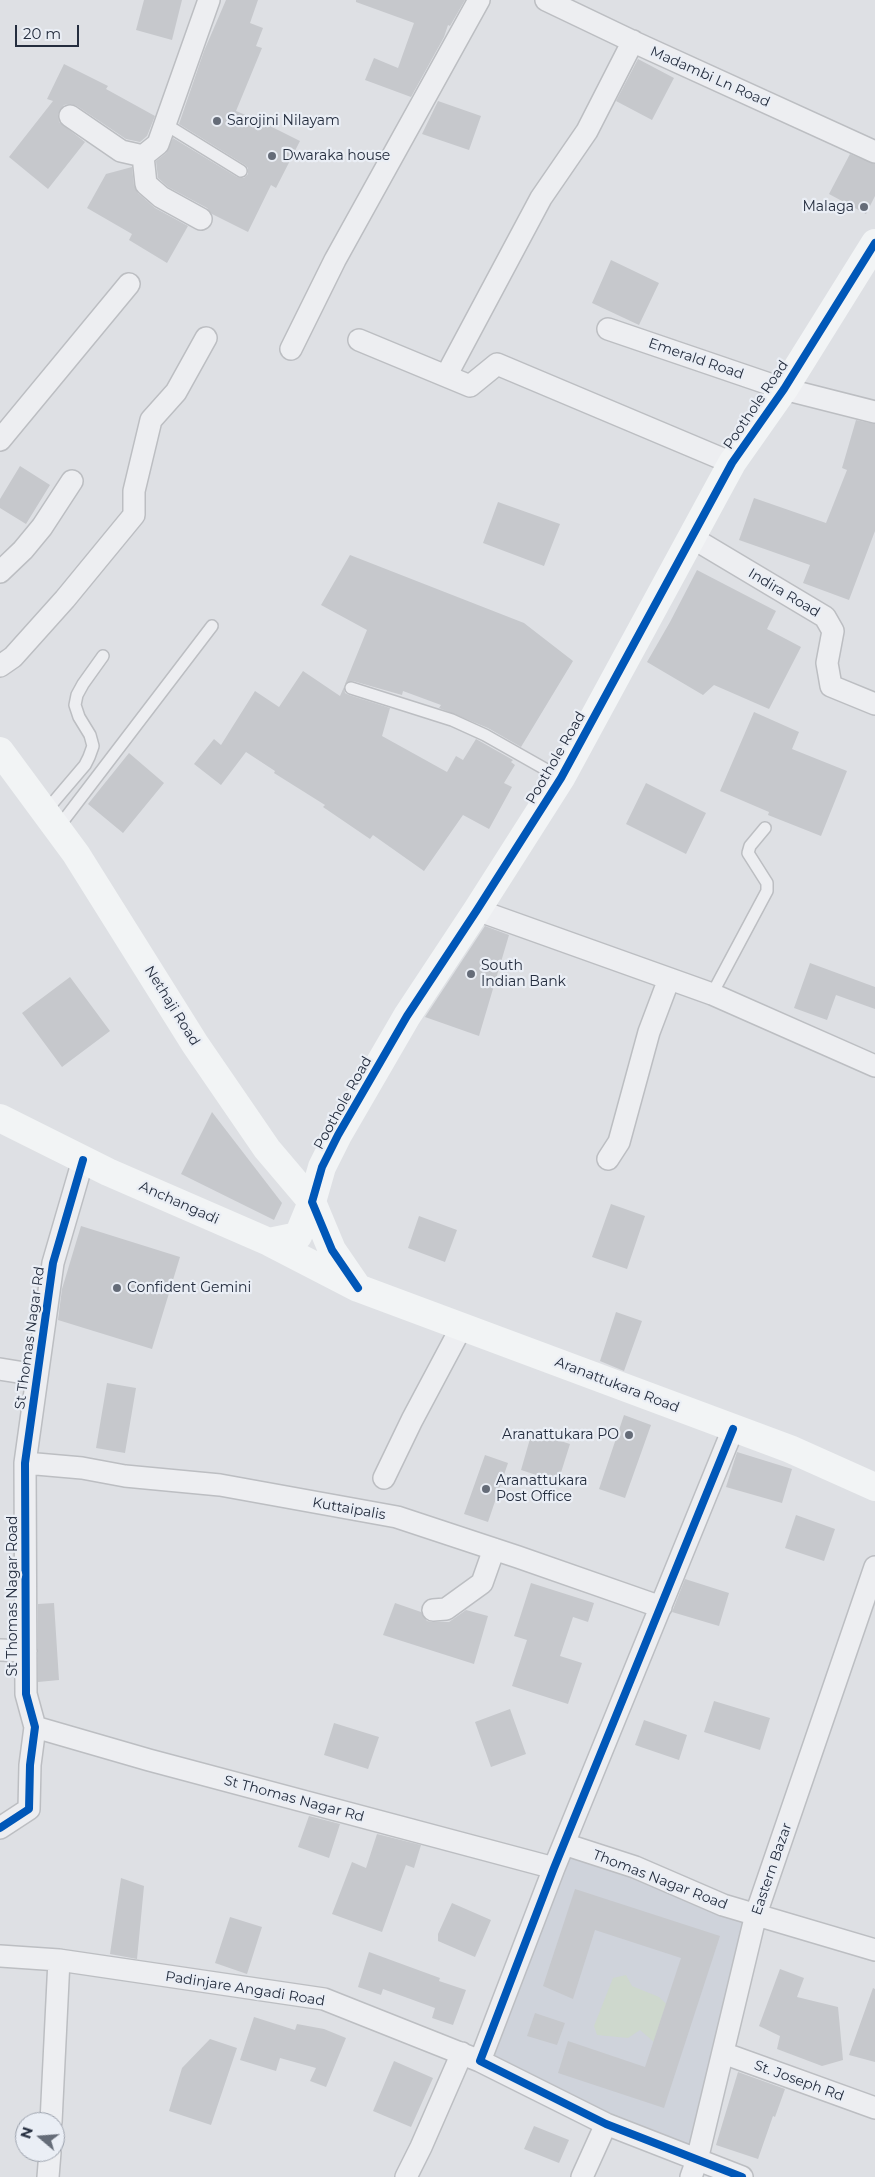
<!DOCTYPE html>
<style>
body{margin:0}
#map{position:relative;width:875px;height:2177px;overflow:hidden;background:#dee0e4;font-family:Montserrat,sans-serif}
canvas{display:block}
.north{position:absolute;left:15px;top:2112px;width:50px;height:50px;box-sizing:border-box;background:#eaeef5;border:1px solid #9ba1ac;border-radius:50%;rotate:288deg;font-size:14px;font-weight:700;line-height:20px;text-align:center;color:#242d3e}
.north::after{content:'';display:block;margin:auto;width:18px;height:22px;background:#656c78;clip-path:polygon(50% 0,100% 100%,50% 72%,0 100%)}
.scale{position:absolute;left:15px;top:25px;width:64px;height:22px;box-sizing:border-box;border:2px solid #242d3e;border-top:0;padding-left:6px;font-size:15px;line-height:18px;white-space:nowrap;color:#242d3e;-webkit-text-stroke:4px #eaeef5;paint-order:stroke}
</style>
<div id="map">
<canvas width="875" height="2177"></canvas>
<div class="north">N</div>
<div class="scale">20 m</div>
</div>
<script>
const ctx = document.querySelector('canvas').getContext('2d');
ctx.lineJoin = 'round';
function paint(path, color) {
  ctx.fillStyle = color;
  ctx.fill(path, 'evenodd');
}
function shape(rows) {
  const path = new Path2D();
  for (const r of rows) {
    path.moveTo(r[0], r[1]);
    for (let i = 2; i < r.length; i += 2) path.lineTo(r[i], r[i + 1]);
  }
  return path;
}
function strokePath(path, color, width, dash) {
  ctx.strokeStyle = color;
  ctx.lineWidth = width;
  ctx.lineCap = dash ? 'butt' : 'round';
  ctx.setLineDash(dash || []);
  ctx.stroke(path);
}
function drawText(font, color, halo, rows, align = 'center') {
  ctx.font = font + ' Montserrat,sans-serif';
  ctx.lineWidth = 4.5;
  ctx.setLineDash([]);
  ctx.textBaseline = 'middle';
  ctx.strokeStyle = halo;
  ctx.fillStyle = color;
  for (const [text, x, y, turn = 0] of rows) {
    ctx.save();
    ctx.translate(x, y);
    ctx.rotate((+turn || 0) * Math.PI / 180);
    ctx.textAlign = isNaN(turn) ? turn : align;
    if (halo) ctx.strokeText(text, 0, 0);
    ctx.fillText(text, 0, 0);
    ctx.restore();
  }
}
const built = shape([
 [569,1854,745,1919,692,2150,608,2117,491,2057]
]);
const green = shape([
 [626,1975,632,1986,659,1997,684,2021,668,2054,640,2030,628,2038,597,2035,594,2026,613,1978]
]);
const building = shape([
 [144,0,182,0,172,40,136,30],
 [226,0,258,0,250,23,263,28,256,46,262,48,236,111,260,121,300,141,276,188,271,185,248,232,212,214,207,208,168,187,158,178,156,161,166,153,173,138,237,177,244,178,248,174,248,168,245,165,179,124,204,51],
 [356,0,465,0,450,26,448,25,444,37,411,97,365,80,374,58,398,68,414,23,356,2],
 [638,59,674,78,652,120,616,101],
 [64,64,108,86,106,89,155,116,147,136,140,142,126,139,77,106,70,104,64,105,58,115,59,122,85,142,48,189,9,157,53,101,47,99],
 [438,101,481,116,469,150,422,134],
 [850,154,875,164,875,196,866,214,829,194],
 [132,167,134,185,138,193,155,208,188,226,167,263,129,240,132,234,87,208,106,174],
 [611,260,659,283,639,325,592,303],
 [856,420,875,424,875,531,849,600,803,583,810,565,739,540,754,498,826,523,847,470,842,468],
 [20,466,50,485,26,524,0,508,0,499],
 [498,502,560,524,544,566,483,543],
 [350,555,524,623,573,661,521,747,488,728,439,708,441,705,403,691,402,695,353,681,345,684,367,630,321,605],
 [697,570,776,611,767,629,801,647,769,709,714,685,703,695,647,662,670,622],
 [303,671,340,696,344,687,345,693,349,695,390,708,382,736,447,772,456,756,463,760,476,739,513,760,511,762,515,765,504,783,512,787,489,829,463,815,424,871,373,835,370,839,323,807,325,805,274,773,275,771,246,752,221,785,194,764,214,739,221,745,255,691,279,707],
 [754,712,799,732,792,749,847,771,821,836,768,815,769,812,720,791],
 [129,753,164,783,123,833,88,804],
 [646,783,706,813,686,854,626,824],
 [485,926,509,935,479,1036,425,1017],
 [810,963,875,987,875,1009,836,995,827,1020,794,1008],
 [70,977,110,1031,62,1067,22,1013],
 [212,1112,282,1203,274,1220,181,1174],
 [611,1204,645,1216,627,1269,592,1257],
 [419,1216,457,1230,445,1262,408,1248],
 [81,1226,180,1257,152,1349,58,1320,62,1289],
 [616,1312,642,1321,624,1371,600,1361],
 [107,1383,136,1388,125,1453,96,1448],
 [624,1415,651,1425,625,1498,599,1489],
 [532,1432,570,1444,558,1482,521,1470],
 [737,1452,792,1469,782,1503,726,1487],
 [485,1455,508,1463,488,1522,464,1514],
 [796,1515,835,1529,824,1561,785,1548],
 [685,1579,729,1593,719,1626,672,1612],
 [531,1583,594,1603,588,1622,573,1617,560,1656,582,1663,568,1704,512,1686,527,1640,514,1636],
 [54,1603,59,1680,38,1682,38,1604],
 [395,1603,421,1612,427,1621,433,1622,449,1622,466,1610,488,1616,474,1664,383,1635],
 [714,1701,770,1718,760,1750,704,1732],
 [510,1709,526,1754,491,1767,475,1722],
 [644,1720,687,1735,679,1760,635,1745],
 [334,1723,379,1737,368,1769,324,1755],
 [309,1816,340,1824,329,1858,298,1847],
 [377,1834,421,1845,414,1868,406,1865,382,1932,332,1914,352,1862,366,1868],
 [121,1878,144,1886,137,1959,110,1954],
 [575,1889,720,1936,664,2108,558,2073,568,2041,645,2067,681,1958,595,1930,573,1999,543,1986],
 [452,1903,491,1920,475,1957,438,1941,438,1934],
 [230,1917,262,1927,247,1974,215,1963],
 [369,1952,440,1978,439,1981,466,1990,453,2025,432,2018,435,2008,383,1989,381,1995,358,1987],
 [780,1969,804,1978,797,1997,838,2007,843,2060,822,2066,777,2049,780,2036,759,2026],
 [873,1988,875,1989,875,2062,849,2055],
 [535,2013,565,2023,557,2045,527,2036],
 [254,2017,295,2030,297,2024,324,2029,346,2038,326,2087,310,2081,316,2068,280,2058,276,2071,240,2060],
 [210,2039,237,2048,211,2125,169,2111,182,2068],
 [394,2061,433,2078,411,2127,373,2111],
 [738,2072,785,2089,775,2117,773,2116,758,2159,716,2145],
 [534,2126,569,2140,559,2163,524,2149]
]);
const lane = shape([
 [165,124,241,171],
 [351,688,452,720,485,735,561,778],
 [45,812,85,765,89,757,93,746,90,735,79,717,75,705,77,695,83,684,103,656],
 [57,829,212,626],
 [712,994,767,891,767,883,748,853,750,846,765,828]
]);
const street = shape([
 [546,0,636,43,875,152],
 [70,116,121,151,143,156,158,144,209,0],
 [143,156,146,184,161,197,201,219],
 [608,329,784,389,875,412],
 [359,340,470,386,497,364,732,463],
 [291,349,335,260,479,0],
 [446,376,541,198,587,131,633,41],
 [0,440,129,284],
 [691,537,825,617,833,631,827,663,831,686,875,704],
 [0,572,23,550,42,527,72,481],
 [0,666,13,657,65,599,134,515,134,491,151,420,176,392,206,338],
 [477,910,712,994,875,1066],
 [608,1159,619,1142,649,1032,669,979],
 [0,1369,37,1375],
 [733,1429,554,1868,480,2061,606,2124,742,2177],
 [25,1463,82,1468,125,1476,220,1485,397,1517,518,1557,661,1607],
 [384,1478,412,1420,462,1326],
 [433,1610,446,1609,482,1583,494,1549],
 [0,1650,26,1651],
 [35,1727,149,1760,554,1868],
 [0,1828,29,1809,30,1765,35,1727,26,1694,25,1463,53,1263,83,1160],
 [564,1844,635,1867,723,1905,875,1950],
 [0,1956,59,1960,324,1999,480,2061],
 [723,2053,875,2108],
 [51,2122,59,1960],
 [48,2177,50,2152],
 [406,2177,421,2147,462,2053],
 [582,2177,606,2124],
 [691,2177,697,2160,756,1914,875,1567]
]);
const secondary = shape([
 [0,751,76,854,195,1044,267,1149,312,1202,298,1236,269,1242],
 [0,1118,108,1172,269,1242,358,1288,790,1449,875,1487],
 [358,1288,332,1250,312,1202,322,1167,338,1135,407,1016,477,910,561,778,732,463,784,389,875,243]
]);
const cycleway = shape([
 [358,1288,332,1250,312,1202,322,1167,338,1135,407,1016,477,910,561,778,732,463,784,389,875,243],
 [733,1429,554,1868,480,2061,606,2124,742,2177],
 [0,1828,29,1809,30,1765,35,1727,26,1694,25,1463,53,1263,83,1160]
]);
const markers = [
 [217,121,5,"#656c78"],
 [272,156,5,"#656c78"],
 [864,207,5,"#656c78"],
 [471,974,5,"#656c78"],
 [117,1288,5,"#656c78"],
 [629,1435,5,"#656c78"],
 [486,1489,5,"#656c78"]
];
const streetNames = [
 ["Madambi Ln Road",710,77,24],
 ["Emerald Road",696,359,19],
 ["Poothole Road",756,405,-56],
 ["Indira Road",784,593,31],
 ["Poothole Road",556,758,-60],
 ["Nethaji Road",172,1006,58],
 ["Poothole Road",343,1103,-61],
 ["Anchangadi",179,1203,24],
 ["St Thomas Nagar Rd",30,1338,-82],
 ["Aranattukara Road",617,1385,21],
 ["Kuttaipalis",349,1509,10],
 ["St Thomas Nagar Road",13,1596,-90],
 ["St Thomas Nagar Rd",294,1799,15],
 ["Eastern Bazar",772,1869,-71],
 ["Thomas Nagar Road",660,1880,21],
 ["Padinjare Angadi Road",245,1989,9],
 ["St. Joseph Rd",799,2081,20]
];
const poiNames = [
 ["Sarojini Nilayam",227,121],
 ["Dwaraka house",282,156],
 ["Malaga",854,207,"right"],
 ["South",481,966],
 ["Indian Bank",481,982],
 ["Confident Gemini",127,1288],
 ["Aranattukara PO",619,1435,"right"],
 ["Aranattukara",496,1481],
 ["Post Office",496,1497]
];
paint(built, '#cfd3db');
paint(green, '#ced8cd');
paint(building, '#c6c8cc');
strokePath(lane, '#bcbec2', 14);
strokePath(street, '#bcbec2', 24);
strokePath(lane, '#edeef1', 11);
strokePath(street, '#edeef1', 21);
strokePath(secondary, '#f2f4f5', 28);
strokePath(cycleway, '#0057b8', 8);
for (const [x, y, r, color] of markers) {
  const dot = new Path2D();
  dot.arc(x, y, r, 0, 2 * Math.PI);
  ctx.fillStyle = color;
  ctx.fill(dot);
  strokePath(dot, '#eaeef5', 2);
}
drawText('14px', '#242d3e', '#eaeef5', streetNames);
drawText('14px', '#242d3e', '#eaeef5', poiNames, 'left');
</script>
